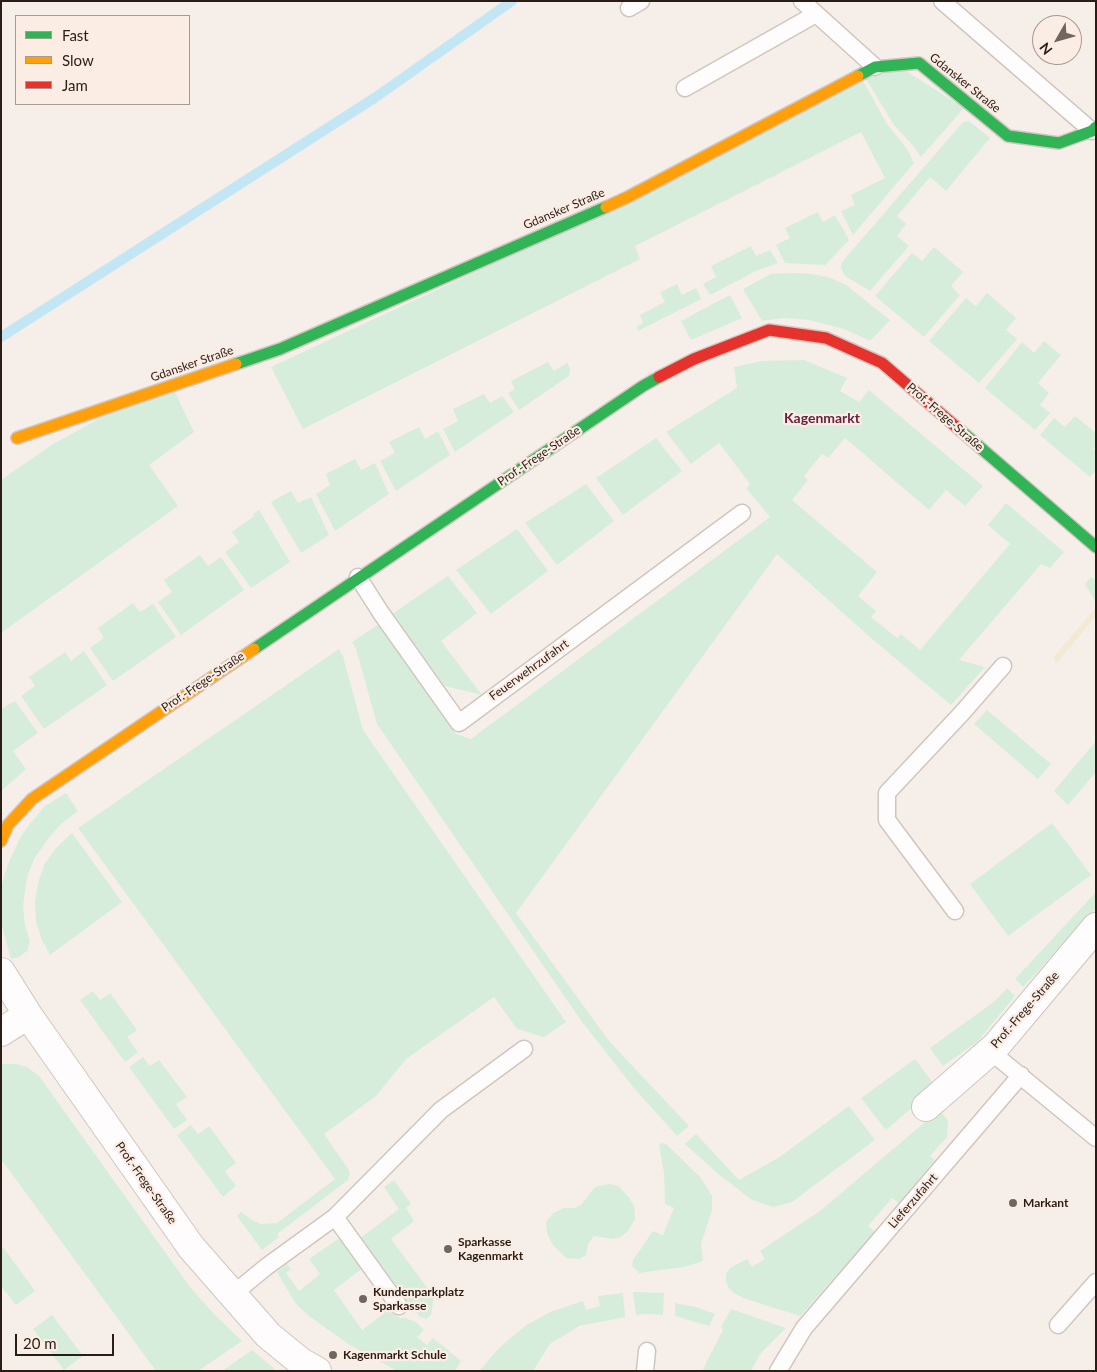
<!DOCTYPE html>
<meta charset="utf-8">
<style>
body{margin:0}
#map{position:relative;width:1097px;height:1372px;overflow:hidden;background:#f6eee9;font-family:Lato,sans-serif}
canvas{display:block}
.frame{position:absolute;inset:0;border:2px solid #2a1d15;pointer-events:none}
.legend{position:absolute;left:15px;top:15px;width:175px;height:90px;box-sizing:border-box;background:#fbede4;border:1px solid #a79a91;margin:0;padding:6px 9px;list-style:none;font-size:15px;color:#2a1d15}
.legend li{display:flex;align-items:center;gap:10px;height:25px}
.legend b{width:25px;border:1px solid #a79a91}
.north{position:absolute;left:1032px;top:15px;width:50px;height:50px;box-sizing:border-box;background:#fbede4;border:1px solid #a79a91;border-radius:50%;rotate:232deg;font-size:14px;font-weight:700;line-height:20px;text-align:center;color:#2a1d15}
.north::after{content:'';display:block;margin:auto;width:18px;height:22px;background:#71665f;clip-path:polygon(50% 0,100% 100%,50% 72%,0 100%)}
.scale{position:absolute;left:15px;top:1334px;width:99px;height:22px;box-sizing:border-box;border:2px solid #2a1d15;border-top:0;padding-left:6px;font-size:15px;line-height:18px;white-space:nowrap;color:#2a1d15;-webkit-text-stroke:4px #fbede4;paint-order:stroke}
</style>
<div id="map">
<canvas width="1097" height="1372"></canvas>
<div class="frame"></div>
<ul class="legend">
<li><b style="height:6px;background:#30b455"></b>Fast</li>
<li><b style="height:6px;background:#ff9f0a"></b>Slow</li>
<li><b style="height:6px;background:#e5322d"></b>Jam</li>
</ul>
<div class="north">N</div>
<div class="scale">20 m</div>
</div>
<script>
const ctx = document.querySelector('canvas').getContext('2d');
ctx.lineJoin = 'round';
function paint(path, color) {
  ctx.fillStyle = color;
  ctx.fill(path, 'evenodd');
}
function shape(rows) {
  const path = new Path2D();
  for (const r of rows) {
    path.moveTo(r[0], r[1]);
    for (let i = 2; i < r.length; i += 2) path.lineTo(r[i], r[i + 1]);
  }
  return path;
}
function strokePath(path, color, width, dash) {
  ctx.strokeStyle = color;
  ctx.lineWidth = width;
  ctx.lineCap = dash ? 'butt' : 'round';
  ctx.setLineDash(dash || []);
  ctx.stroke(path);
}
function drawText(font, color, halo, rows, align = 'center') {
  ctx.font = font + ' Lato,sans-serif';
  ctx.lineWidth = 4.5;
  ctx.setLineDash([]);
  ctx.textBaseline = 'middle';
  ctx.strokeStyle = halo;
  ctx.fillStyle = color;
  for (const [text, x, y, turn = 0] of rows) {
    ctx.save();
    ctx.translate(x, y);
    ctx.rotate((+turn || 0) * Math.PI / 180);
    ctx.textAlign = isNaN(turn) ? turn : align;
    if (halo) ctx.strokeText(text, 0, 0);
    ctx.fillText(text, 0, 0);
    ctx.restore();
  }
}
const green = shape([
 [900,67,964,108,921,157,915,148,894,125,866,79],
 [863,81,887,124,907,149,914,163,853,235,841,211,855,205,851,195,885,178,861,132,635,246,640,259,303,429,271,367,544,240],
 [969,121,990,138,946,191,930,177,897,216,906,224,897,236,909,246,870,291,845,276,841,268,842,262,963,122],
 [818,212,823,222,835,215,849,240,825,265,785,263,776,245,790,238,785,228],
 [751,246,756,256,770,250,778,263,758,270,710,295,703,284,716,277,711,266],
 [934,247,963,272,951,286,960,295,924,337,875,296,912,253,922,261],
 [790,273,811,274,828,277,846,285,890,320,870,341,844,329,809,320,783,318,762,321,743,289,771,274],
 [677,284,682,295,696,288,701,299,638,331,636,327,643,323,640,315,665,302,660,292],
 [987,293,1016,318,1006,330,1017,339,979,383,929,341,966,298,976,306],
 [730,295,742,318,691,340,681,321],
 [1044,341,1061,355,1038,383,1049,393,1040,405,1050,413,1035,430,985,388,1022,342,1034,353],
 [804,360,847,378,840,391,859,402,869,390,983,486,965,506,946,490,929,510,845,438,828,458,822,454,804,476,808,480,792,500,877,572,858,596,876,611,871,617,897,638,901,634,920,650,1010,544,988,525,1006,503,1064,552,1050,568,1041,564,959,660,985,667,951,705,871,638,777,554,516,913,609,1041,689,1126,677,1136,633,1087,580,1019,377,724,356,649,352,642,379,624,456,734,471,739,770,517,746,488,750,484,719,443,691,464,666,432,737,388,734,367,762,361],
 [548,362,554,371,567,363,570,368,569,376,519,410,508,393,515,389,511,381],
 [174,390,194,432,149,465,178,506,1,633,1,480,53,444,104,416],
 [484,394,490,403,502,396,514,412,455,452,443,429,458,421,453,409],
 [1075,416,1096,433,1096,446,1093,449,1096,452,1096,470,1090,477,1040,435,1054,418,1065,427],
 [419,427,425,439,438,431,450,455,396,491,380,461,395,453,389,442],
 [656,438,682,471,623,515,596,478],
 [355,459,361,470,375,463,389,494,335,531,316,494,330,485,326,474],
 [586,484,614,521,557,565,525,523],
 [291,491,298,503,311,497,329,535,301,553,271,502],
 [259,510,290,562,251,588,225,552,239,542,232,532,254,516,253,514],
 [517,529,548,571,491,614,456,570],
 [200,555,208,566,221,557,244,590,181,635,158,602,172,592,164,580],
 [448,576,477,613,441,641,482,695,445,686,392,614],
 [1091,577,1096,581,1096,603,1085,584],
 [133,603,140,612,153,604,176,637,113,681,90,648,104,638,98,628],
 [339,649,343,656,363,730,566,1022,544,1037,517,1029,494,997,406,1059,376,1096,324,1134,347,1167,350,1173,348,1180,277,1234,279,1237,262,1250,237,1216,241,1212,252,1220,261,1224,277,1223,335,1179,78,828],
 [84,651,107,685,44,729,21,696,35,686,29,677,65,652,71,661],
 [15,701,38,733,13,751,26,769,1,791,1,709],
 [987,710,1051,764,1038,779,974,724],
 [1096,741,1096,772,1068,805,1054,791],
 [66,793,78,811,61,824,48,839,34,859,27,877,23,906,25,926,30,941,27,951,19,957,11,959,2,926,1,888,8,864,21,836,30,824,45,806],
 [1052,823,1091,875,1008,936,970,884],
 [72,833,122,902,50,955,42,940,36,922,35,902,39,880,44,865,55,849],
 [1096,892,1096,909,1023,987,1015,979],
 [1007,988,1015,996,977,1042,943,1066,930,1048,995,1001],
 [93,991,100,1000,110,993,137,1030,127,1037,138,1052,125,1062,80,1000],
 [143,1057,150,1066,159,1060,187,1097,176,1104,187,1120,174,1129,129,1067],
 [915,1059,936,1087,886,1130,861,1098],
 [1,1064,16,1064,27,1067,39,1076,190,1287,215,1315,242,1341,198,1371,156,1371,1,1159],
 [849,1106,875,1140,792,1202,773,1207,752,1200,716,1172,685,1144,696,1134,739,1180,778,1158],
 [938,1111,944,1115,948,1121,947,1137,930,1156,935,1160,899,1203,892,1198,868,1226,875,1232,800,1316,746,1299,735,1294,729,1288,726,1282,726,1274,730,1268,747,1259,752,1267,765,1259,760,1251,820,1211],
 [191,1125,198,1134,209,1126,236,1163,225,1171,236,1186,223,1197,177,1135],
 [662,1143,666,1144,701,1178,712,1196,712,1211,701,1244,703,1261,684,1267,639,1273,632,1266,633,1260,653,1231,663,1235,674,1208,665,1204,664,1173,659,1145],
 [394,1180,411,1204,406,1208,414,1221,391,1239,434,1297,431,1315,426,1319,420,1317,360,1238,399,1209,384,1187],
 [609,1184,618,1186,628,1196,634,1206,635,1219,628,1231,621,1237,613,1239,594,1236,588,1244,586,1255,579,1259,566,1258,553,1245,547,1233,546,1222,553,1213,564,1208,575,1208,581,1205,595,1187],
 [341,1237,363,1268,334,1290,362,1330,391,1308,399,1318,405,1318,416,1322,424,1330,417,1337,427,1345,433,1338,461,1361,455,1371,397,1371,350,1345,310,1317,296,1304,277,1272,287,1264,291,1269,286,1273,299,1291,320,1274,309,1259],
 [3,1247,35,1291,16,1305,1,1286,1,1248],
 [633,1292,664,1293,663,1315,648,1314,636,1315],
 [623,1293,625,1317,579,1326,550,1344,533,1371,479,1371,500,1347,525,1326,550,1312,583,1301,586,1310,600,1306,598,1296],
 [675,1303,696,1307,715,1314,709,1326,675,1316],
 [731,1309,786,1328,761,1353,751,1371,702,1371,723,1330,721,1327],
 [52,1315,83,1356,64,1370,33,1329],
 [252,1350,277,1371,222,1371]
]);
const sand = shape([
 [1096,607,1096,616,1056,664,1053,658]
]);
const stream = shape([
 [1,337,376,97,512,1]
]);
const lane = shape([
 [802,1,875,67],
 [942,1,1092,131],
 [629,8,641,1],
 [685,88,816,14],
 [358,577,381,613,459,723,742,513],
 [955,911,887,820,887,793,962,713,1003,666],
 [990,1051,1096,1138],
 [335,1217,399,1306],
 [232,1295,266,1267,335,1217,441,1110,524,1049],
 [1058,1325,1096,1282],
 [645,1371,647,1351],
 [778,1371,804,1328,1021,1075]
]);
const street = shape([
 [1,972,28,1015,191,1247,268,1335,301,1362,317,1371],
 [1,1032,28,1015],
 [926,1107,996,1046,1096,927]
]);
const fast = shape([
 [858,76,875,67,919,63,1008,136,1059,143,1092,131,1096,127],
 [236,364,280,349,606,207],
 [961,431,1096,547],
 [254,649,643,386,659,377]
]);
const slow = shape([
 [606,207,628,197,858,76],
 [17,438,236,364],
 [1,841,8,825,32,799,254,649]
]);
const jam = shape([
 [659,377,694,359,769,330,826,338,882,363,961,431]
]);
const markers = [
 [1013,1203,5,"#71665f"],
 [448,1249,5,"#71665f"],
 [363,1299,5,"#71665f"],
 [333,1355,5,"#71665f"]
];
const streetNames = [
 ["Gdansker Straße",965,83,39],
 ["Gdansker Straße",564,209,-23],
 ["Gdansker Straße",192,364,-19],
 ["Prof.-Frege-Straße",945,417,41],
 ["Prof.-Frege-Straße",539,456,-34],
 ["Feuerwehrzufahrt",529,670,-36],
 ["Prof.-Frege-Straße",203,682,-34],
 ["Prof.-Frege-Straße",1025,1010,-49],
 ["Prof.-Frege-Straße",146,1183,55],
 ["Lieferzufahrt",913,1201,-49]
];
const poiNames = [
 ["Markant",1023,1203],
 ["Sparkasse",458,1242],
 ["Kagenmarkt",458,1256],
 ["Kundenparkplatz",373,1292],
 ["Sparkasse",373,1306],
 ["Kagenmarkt Schule",343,1355]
];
const neighbourhoodNames = [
 ["Kagenmarkt",822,418]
];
paint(green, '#d7eddb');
paint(sand, '#f3ead3');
strokePath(stream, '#c2e6f4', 10);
strokePath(lane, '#d0c6bf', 19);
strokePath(street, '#d0c6bf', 30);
strokePath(fast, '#d0c6bf', 14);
strokePath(slow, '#d0c6bf', 14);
strokePath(jam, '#d0c6bf', 14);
strokePath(lane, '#fefcfc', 16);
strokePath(street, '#fefcfc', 28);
strokePath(fast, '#30b455', 11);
strokePath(slow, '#ff9f0a', 11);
strokePath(jam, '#e5322d', 11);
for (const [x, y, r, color] of markers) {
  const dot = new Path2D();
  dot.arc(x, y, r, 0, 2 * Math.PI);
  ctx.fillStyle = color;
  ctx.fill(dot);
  strokePath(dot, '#fbede4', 2);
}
drawText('12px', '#2a1d15', '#fbede4', streetNames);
drawText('bold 12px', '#2a1d15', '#fbede4', poiNames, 'left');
drawText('bold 14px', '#632342', '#fbede4', neighbourhoodNames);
</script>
